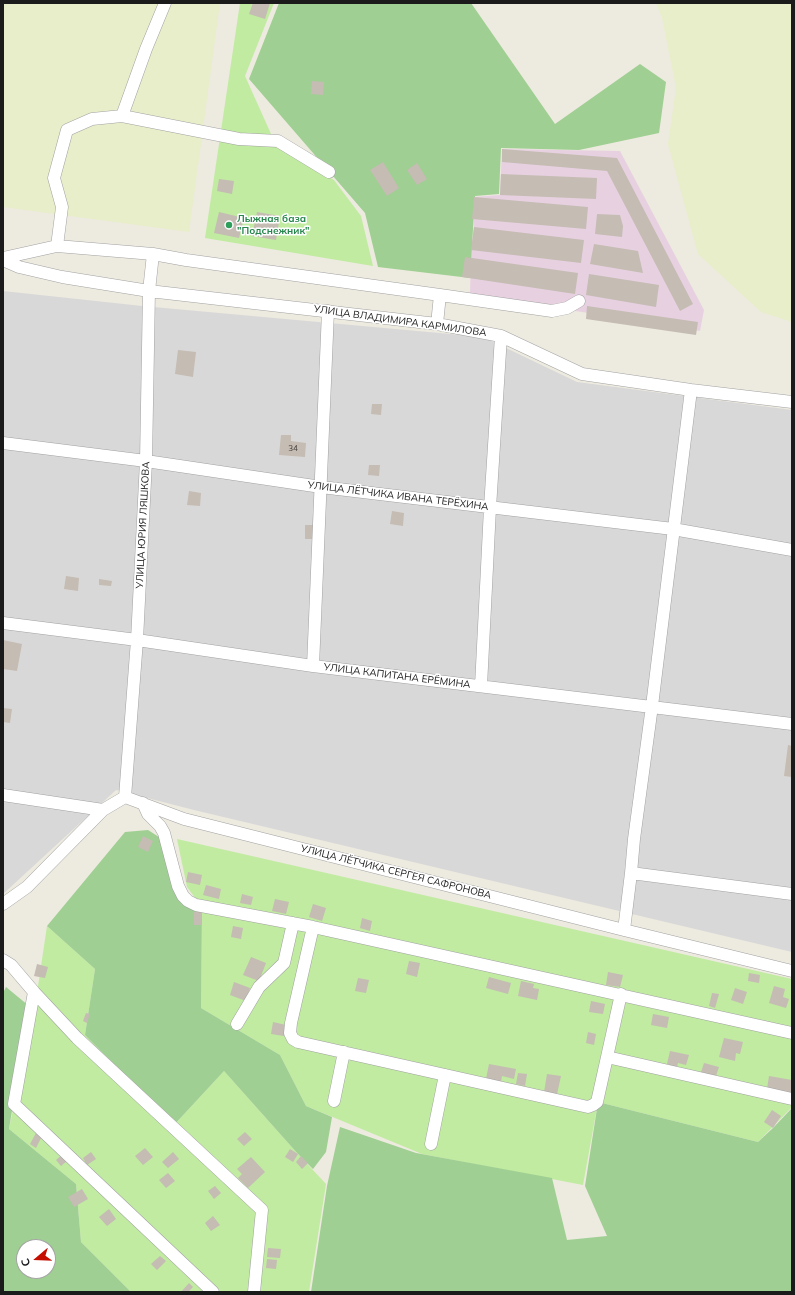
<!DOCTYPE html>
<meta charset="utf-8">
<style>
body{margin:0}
#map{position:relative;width:795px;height:1295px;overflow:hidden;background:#edeadf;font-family:Mulish,sans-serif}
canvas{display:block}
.frame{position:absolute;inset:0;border:4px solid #1b1b1b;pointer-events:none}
.north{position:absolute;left:16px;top:1239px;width:40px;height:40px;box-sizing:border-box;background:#fff;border:1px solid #a4a4a4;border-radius:50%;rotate:251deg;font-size:11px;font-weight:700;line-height:16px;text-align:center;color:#1b1b1b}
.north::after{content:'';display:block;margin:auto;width:14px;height:18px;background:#c50e00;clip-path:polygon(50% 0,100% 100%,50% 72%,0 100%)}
</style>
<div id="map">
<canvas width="795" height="1295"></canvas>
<div class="frame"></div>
<div class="north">С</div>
</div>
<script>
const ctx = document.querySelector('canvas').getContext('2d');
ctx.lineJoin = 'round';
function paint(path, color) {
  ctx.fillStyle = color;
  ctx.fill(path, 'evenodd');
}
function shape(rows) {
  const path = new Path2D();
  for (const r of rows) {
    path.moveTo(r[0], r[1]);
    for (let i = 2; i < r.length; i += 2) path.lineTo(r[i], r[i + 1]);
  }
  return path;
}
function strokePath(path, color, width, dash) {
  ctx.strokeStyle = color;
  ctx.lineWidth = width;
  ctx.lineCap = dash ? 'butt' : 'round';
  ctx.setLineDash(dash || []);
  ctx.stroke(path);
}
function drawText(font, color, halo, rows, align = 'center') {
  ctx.font = font + ' Mulish,sans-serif';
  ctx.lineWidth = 3;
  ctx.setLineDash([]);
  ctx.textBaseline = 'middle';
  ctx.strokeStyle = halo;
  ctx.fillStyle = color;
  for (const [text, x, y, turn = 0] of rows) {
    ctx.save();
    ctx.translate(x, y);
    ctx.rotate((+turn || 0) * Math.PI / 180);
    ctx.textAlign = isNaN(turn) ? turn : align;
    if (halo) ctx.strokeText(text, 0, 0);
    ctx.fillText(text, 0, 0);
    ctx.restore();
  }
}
const residential = shape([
 [3,291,142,306,483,337,577,382,792,410,792,952,194,810,116,790,3,894]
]);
const industrial = shape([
 [502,149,620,151,704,310,700,331,470,294,471,250,474,227,474,197,500,195]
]);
const farmland = shape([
 [3,3,220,3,189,232,3,207],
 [656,3,792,3,792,322,761,312,698,254,668,144,676,88,662,18]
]);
const grass = shape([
 [240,3,274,3,245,76,276,145,334,180,361,216,373,266,205,238],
 [177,839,792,979,792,1107,758,1142,598,1102,583,1185,422,1154,306,1106,280,1055,201,1008,202,907,187,887],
 [47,926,95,969,85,1035,175,1124,224,1071,298,1154,326,1184,309,1292,131,1292,81,1242,76,1184,9,1129,37,993]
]);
const forest = shape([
 [279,3,471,3,555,124,640,64,666,82,659,133,579,150,501,148,499,194,475,196,470,278,378,267,365,213,249,79],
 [148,830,162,839,184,897,202,907,201,1008,280,1055,306,1106,332,1117,326,1152,313,1169,298,1154,224,1071,174,1125,85,1035,95,969,47,926,125,832],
 [6,987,29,1006,9,1129,76,1184,81,1242,131,1292,3,1292,3,993],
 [24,1247,48,1247,48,1271,24,1271],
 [598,1102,758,1142,773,1128,792,1108,792,1292,311,1292,327,1186,340,1127,416,1153,552,1178,567,1240,607,1236,585,1186]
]);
const building = shape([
 [253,3,270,3,265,19,249,14],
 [312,81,324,82,323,95,311,94],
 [502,149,617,158,693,304,680,311,607,171,502,162],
 [383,162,399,188,387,196,370,170],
 [417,163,427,179,417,185,407,170],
 [501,174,597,178,596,199,500,195],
 [219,179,234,181,232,194,217,191],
 [474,197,588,207,586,229,472,219],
 [219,212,244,218,239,238,214,233],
 [257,212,280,216,276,240,252,236],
 [597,214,620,215,623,226,622,237,595,234],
 [474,227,584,240,581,263,471,250],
 [594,244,638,251,643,273,590,264],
 [465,257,578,273,575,294,462,277],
 [589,274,659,285,656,307,586,295],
 [587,306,698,322,696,335,586,319],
 [178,350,196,352,193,377,175,374],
 [372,404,382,404,381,415,371,414],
 [281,435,291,435,291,441,306,443,305,457,279,455],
 [369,465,380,465,379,476,368,475],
 [189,491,201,493,200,506,187,505],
 [392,511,404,513,403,526,390,524],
 [305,525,313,525,314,539,305,539],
 [66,576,79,578,78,591,64,589],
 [99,579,112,581,111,586,99,585],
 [3,640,22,644,17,671,3,669],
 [3,708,12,709,10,723,3,722],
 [788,745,792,746,792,777,784,776],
 [143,836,153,841,148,852,138,847],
 [188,872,202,875,200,885,186,882],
 [206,885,221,889,219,899,203,895],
 [242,894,253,897,251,905,240,903],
 [275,899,289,902,286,914,272,911],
 [313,904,326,908,322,921,309,917],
 [194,912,202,912,202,925,194,925],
 [362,918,372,921,370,931,360,928],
 [233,926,243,928,241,939,231,937],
 [251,957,266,963,259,981,243,975],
 [409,961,420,963,417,977,406,974],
 [37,964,48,967,45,978,34,976],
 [608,972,623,975,620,987,606,985],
 [749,973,760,975,759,983,748,981],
 [489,977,511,983,508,994,486,988],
 [358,978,369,980,366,993,355,991],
 [521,981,534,984,533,988,539,989,537,1000,518,996],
 [234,982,250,988,246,1001,230,995],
 [774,986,785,989,783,997,789,999,786,1008,769,1003],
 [735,988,747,992,743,1004,731,1000],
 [712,993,719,994,715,1008,709,1006],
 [591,1001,605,1004,603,1014,589,1012],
 [86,1013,90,1014,87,1023,83,1021],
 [653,1014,669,1017,667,1028,651,1025],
 [273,1022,286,1025,284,1036,271,1034],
 [588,1032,596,1034,594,1045,586,1043],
 [724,1038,743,1042,740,1054,736,1053,735,1061,719,1057],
 [670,1051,689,1055,686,1065,678,1063,677,1067,667,1064],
 [704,1063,719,1067,716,1076,701,1072],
 [489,1064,516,1069,514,1079,502,1076,501,1082,486,1079],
 [518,1073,527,1074,525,1086,516,1084],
 [547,1074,561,1076,557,1094,544,1092],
 [769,1076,792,1080,792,1093,767,1089],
 [772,1110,781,1116,773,1128,764,1122],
 [245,1132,252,1139,244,1146,237,1139],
 [36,1133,42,1136,36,1148,30,1144],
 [145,1148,153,1157,143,1165,135,1156],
 [290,1149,298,1154,293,1162,285,1157],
 [91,1152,96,1159,87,1165,83,1158],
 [173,1152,179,1159,168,1168,162,1162],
 [63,1154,68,1160,61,1166,56,1160],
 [301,1156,308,1163,302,1169,296,1162],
 [251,1157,265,1172,248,1188,238,1178,242,1174,237,1169],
 [168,1173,175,1181,166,1188,159,1180],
 [215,1186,221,1193,214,1199,208,1191],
 [82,1189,88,1199,74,1207,68,1197],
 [109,1209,116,1219,107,1226,99,1217],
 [213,1216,220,1225,211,1231,205,1223],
 [268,1248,281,1249,280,1258,267,1257],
 [160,1256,166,1261,157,1270,151,1264],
 [267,1259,277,1260,276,1269,266,1268],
 [189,1283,193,1287,188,1292,181,1292]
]);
const minor = shape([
 [122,116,146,49,165,3],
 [57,246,62,207,54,178,67,130,92,119,122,116,239,139,278,141,329,172],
 [3,258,57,246,153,254,186,260,440,295,552,311,567,308,579,301],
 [3,260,19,267,62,277,149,291,437,324,501,336,582,374,691,390,792,402],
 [437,324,440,295],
 [3,443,146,461,321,487,673,529,792,550],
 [3,623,137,640,313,666,792,724],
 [313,666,328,311],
 [481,686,490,508,501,336],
 [3,795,103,810,125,797,184,819,624,930,792,971],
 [125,797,137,640,146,461,149,291,153,254],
 [143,803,148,814,160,826,164,833,178,886,183,896,188,901,196,905,313,927,792,1033],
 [631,873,792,894],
 [3,904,27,887,103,810],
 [313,927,291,1023,290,1033,293,1039,298,1042,588,1107,593,1105,597,1102,607,1057,792,1099],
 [624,930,631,873,634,839,652,706,691,390],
 [3,960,11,965,34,992,14,1104,213,1292],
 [34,992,77,1038,262,1210,254,1292],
 [237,1024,259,987,284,963,293,923],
 [607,1057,621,994],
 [334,1101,344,1052],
 [431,1144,445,1075]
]);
const markers = [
 [229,225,4,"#2e9e5b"]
];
const numberNames = [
 ["34",293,449]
];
const leisureNames = [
 ["Лыжная база",237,219],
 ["\"Подснежник\"",237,231]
];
const streetNames = [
 ["УЛИЦА ВЛАДИМИРА КАРМИЛОВА",400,321,8],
 ["УЛИЦА ЛЁТЧИКА ИВАНА ТЕРЁХИНА",398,496,7],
 ["УЛИЦА ЮРИЯ ЛЯШКОВА",143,525,-87],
 ["УЛИЦА КАПИТАНА ЕРЁМИНА",397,676,7],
 ["УЛИЦА ЛЁТЧИКА СЕРГЕЯ САФРОНОВА",396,872,14]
];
paint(residential, '#d9d8d8');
paint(industrial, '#e7d1e1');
paint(farmland, '#e8eec9');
paint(grass, '#c0eba1');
paint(forest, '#9fcf92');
paint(building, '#c5bcb3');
strokePath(minor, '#a2a2a2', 13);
strokePath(minor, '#fff', 12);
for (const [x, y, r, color] of markers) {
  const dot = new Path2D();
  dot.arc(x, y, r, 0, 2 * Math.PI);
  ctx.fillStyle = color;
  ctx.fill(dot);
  strokePath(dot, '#fff', 1.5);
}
drawText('8px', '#464341', null, numberNames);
drawText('bold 10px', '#27864d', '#fff', leisureNames, 'left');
drawText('10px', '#1b1b1b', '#fff', streetNames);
</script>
